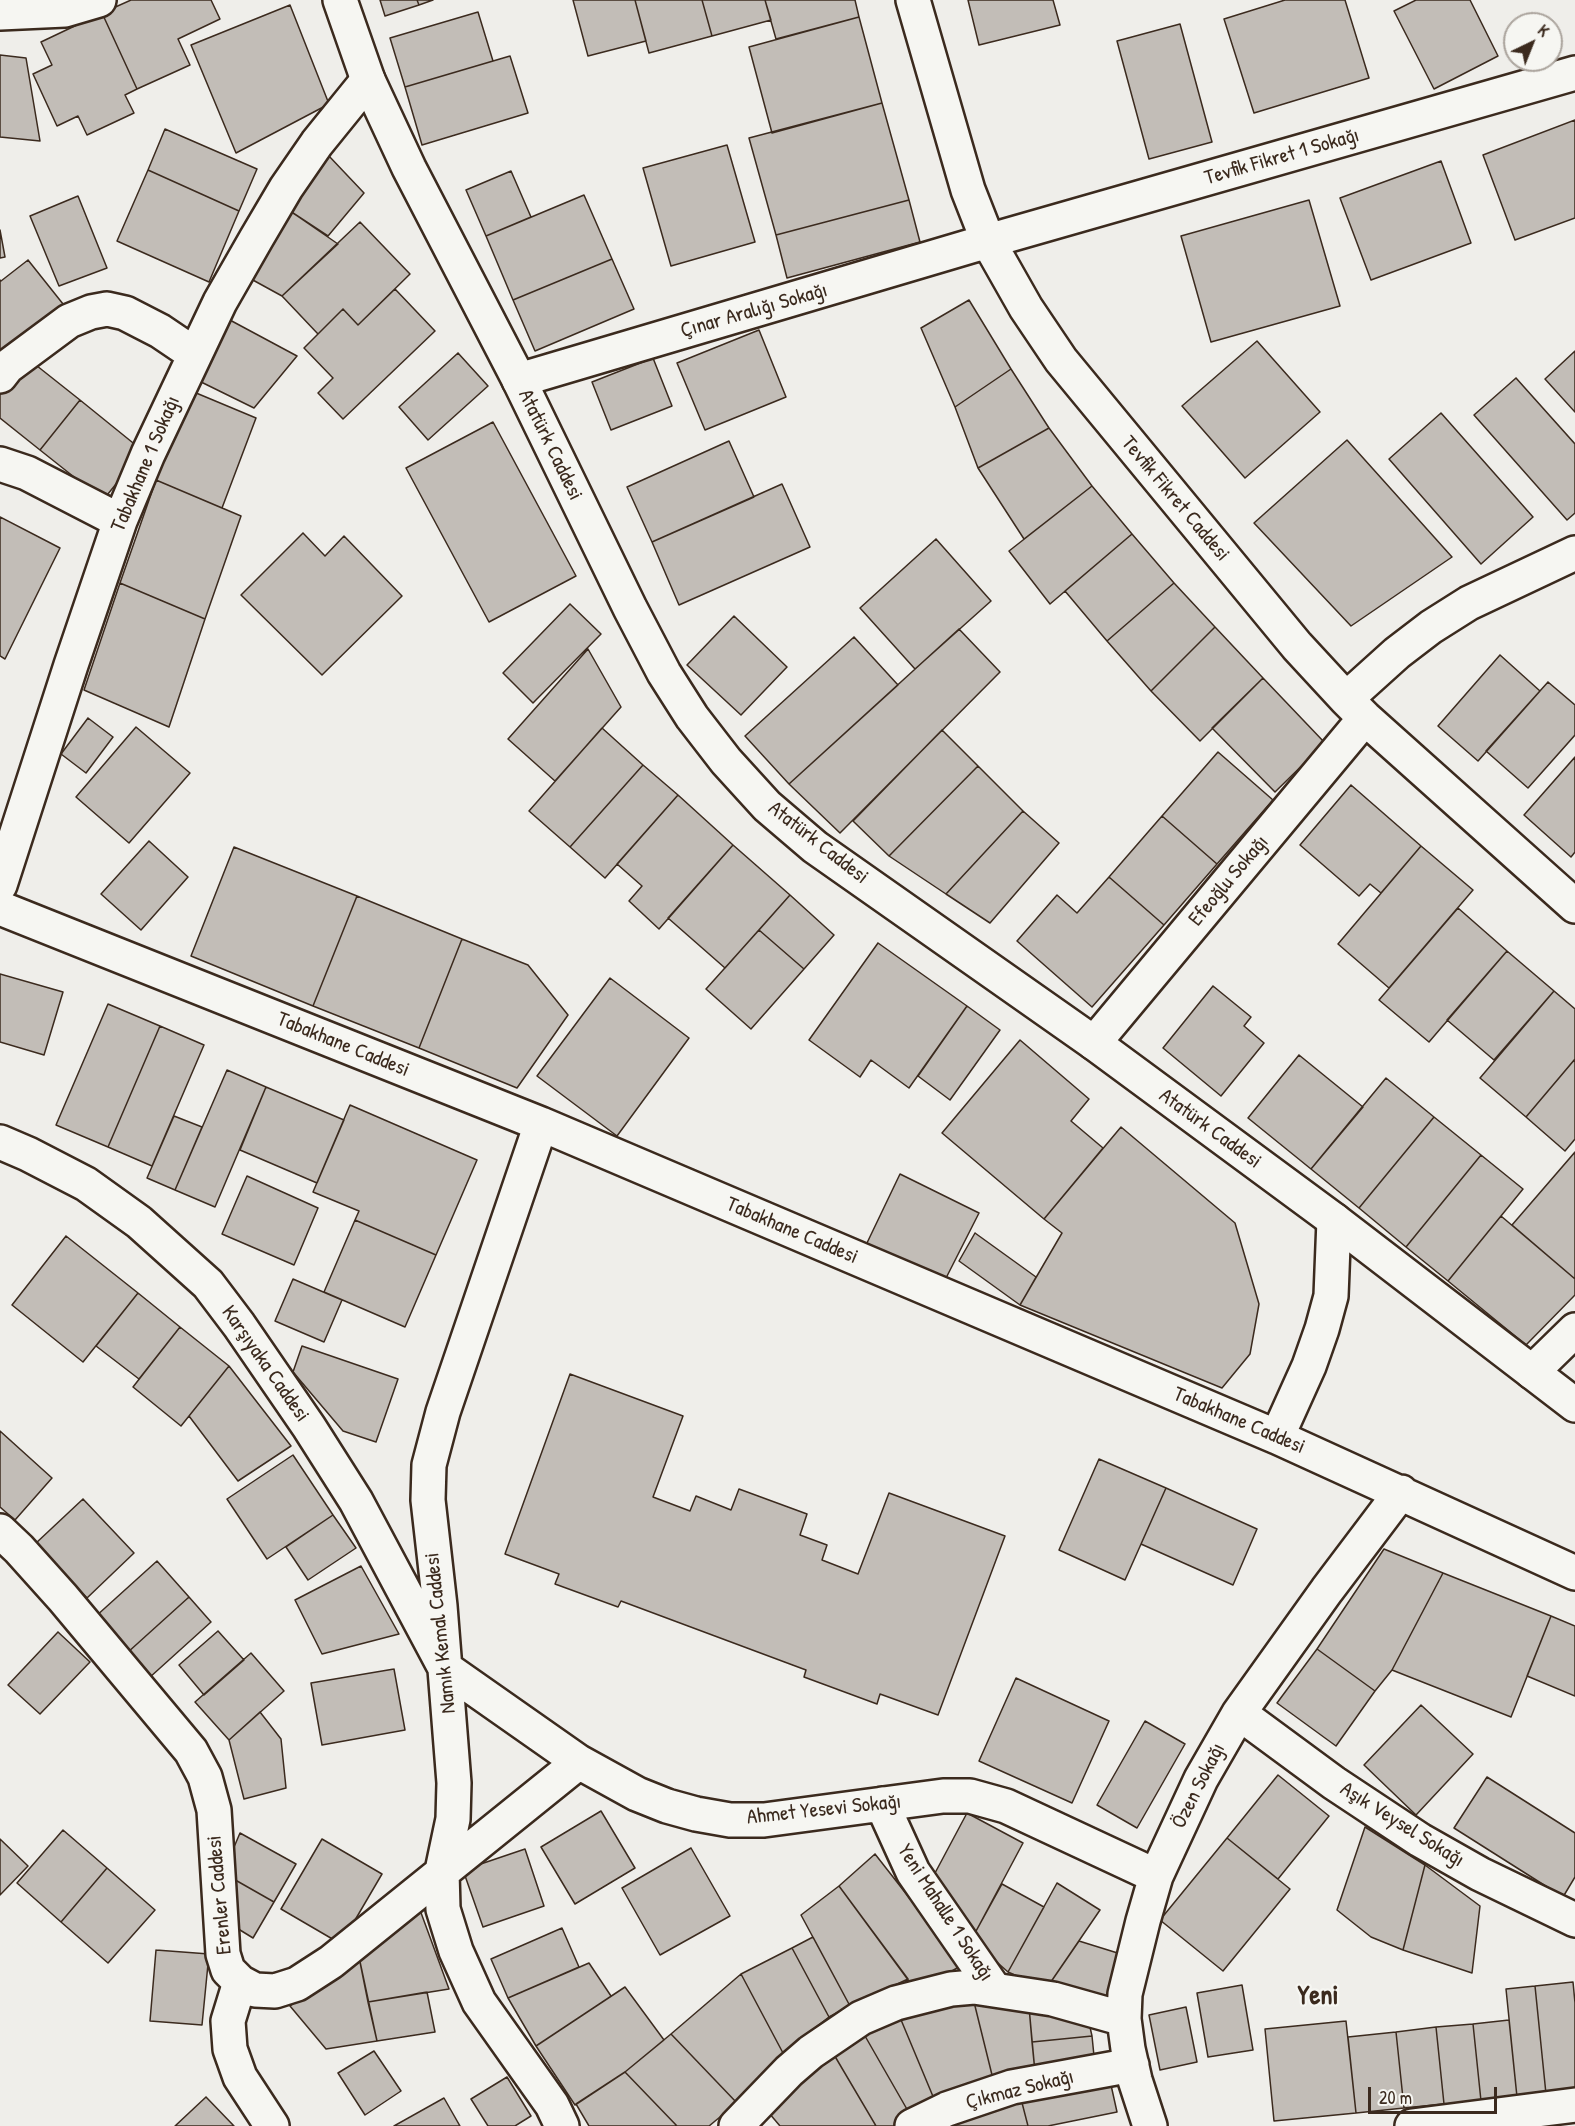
<!DOCTYPE html>
<meta charset="utf-8">
<style>
body{margin:0}
#map{position:relative;width:1575px;height:2126px;overflow:hidden;background:#efeeea;font-family:"Patrick Hand",sans-serif}
canvas{display:block}
.north{position:absolute;left:1503px;top:12px;width:60px;height:60px;box-sizing:border-box;background:#f6f6f2;border:2px solid #aba49d;border-radius:50%;rotate:43deg;font-size:16px;font-weight:700;line-height:24px;text-align:center;color:#3b2a1e}
.north::after{content:'';display:block;margin:auto;width:21px;height:27px;background:#3b2a1e;clip-path:polygon(50% 0,100% 100%,50% 72%,0 100%)}
.scale{position:absolute;left:1368px;top:2087px;width:129px;height:27px;box-sizing:border-box;border:3px solid #3b2a1e;border-top:0;padding-left:8px;font-size:18px;line-height:21px;white-space:nowrap;color:#3b2a1e;-webkit-text-stroke:4px #f6f6f2;paint-order:stroke}
</style>
<div id="map">
<canvas width="1575" height="2126"></canvas>
<div class="north">K</div>
<div class="scale">20 m</div>
</div>
<script>
const ctx = document.querySelector('canvas').getContext('2d');
ctx.lineJoin = 'round';
function paint(path, color) {
  ctx.fillStyle = color;
  ctx.fill(path, 'evenodd');
}
function shape(rows) {
  const path = new Path2D();
  for (const r of rows) {
    path.moveTo(r[0], r[1]);
    for (let i = 2; i < r.length; i += 2) path.lineTo(r[i], r[i + 1]);
  }
  return path;
}
function strokePath(path, color, width, dash) {
  ctx.strokeStyle = color;
  ctx.lineWidth = width;
  ctx.lineCap = dash ? 'butt' : 'round';
  ctx.setLineDash(dash || []);
  ctx.stroke(path);
}
function drawText(font, color, halo, rows, align = 'center') {
  ctx.font = font + ' "Patrick Hand",sans-serif';
  ctx.lineWidth = 4.5;
  ctx.setLineDash([]);
  ctx.textBaseline = 'middle';
  ctx.strokeStyle = halo;
  ctx.fillStyle = color;
  for (const [text, x, y, turn = 0] of rows) {
    ctx.save();
    ctx.translate(x, y);
    ctx.rotate((+turn || 0) * Math.PI / 180);
    ctx.textAlign = isNaN(turn) ? turn : align;
    if (halo) ctx.strokeText(text, 0, 0);
    ctx.fillText(text, 0, 0);
    ctx.restore();
  }
}
const building = shape([
 [131,0,211,0,220,19,178,39,190,65,137,89,102,13,131,0],
 [380,0,417,0,419,5,385,16,380,0],
 [417,0,433,0,419,5,417,0],
 [573,0,635,0,646,41,588,56,573,0],
 [635,0,702,0,712,36,649,53,635,0],
 [702,0,765,0,771,20,712,36,702,0],
 [765,0,855,0,859,17,776,39,765,0],
 [968,0,1053,0,1060,25,979,45,968,0],
 [1285,0,1345,0,1369,78,1254,113,1224,19,1285,0],
 [1416,0,1470,0,1498,56,1434,89,1394,11,1416,0],
 [290,5,329,104,236,153,191,45,290,5],
 [478,12,493,61,405,87,390,38,478,12],
 [102,13,137,89,125,95,134,113,87,135,78,116,57,126,33,74,52,65,41,42,102,13],
 [859,17,882,103,772,133,749,47,859,17],
 [1180,24,1212,142,1149,159,1117,41,1180,24],
 [0,55,26,58,40,141,0,137,0,55],
 [510,56,528,113,422,145,405,87,510,56],
 [882,103,909,200,776,235,749,138,882,103],
 [1575,120,1575,218,1515,240,1483,155,1575,120],
 [165,129,257,169,239,211,148,170,165,129],
 [727,145,755,242,671,266,643,168,727,145],
 [328,155,364,193,328,236,290,211,328,155],
 [1441,161,1471,243,1371,280,1340,198,1441,161],
 [148,170,239,211,209,282,117,241,148,170],
 [511,171,531,217,486,236,466,190,511,171],
 [584,195,612,259,513,300,486,236,584,195],
 [78,196,107,268,59,286,30,216,78,196],
 [909,200,920,242,787,278,776,235,909,200],
 [1309,200,1340,306,1211,342,1181,236,1309,200],
 [290,211,338,244,282,296,251,279,290,211],
 [360,222,410,274,358,325,343,309,318,334,282,296,360,222],
 [0,230,5,257,0,258,0,230],
 [612,259,634,309,535,351,513,300,612,259],
 [28,260,67,309,0,359,0,280,1,281,28,260],
 [395,289,435,331,343,419,318,393,333,378,304,348,343,309,358,325,395,289],
 [969,300,1011,369,955,407,921,328,969,300],
 [228,319,297,356,254,408,195,379,228,319],
 [759,330,786,397,705,430,677,363,759,330],
 [1257,341,1320,412,1245,478,1182,406,1257,341],
 [1575,351,1575,412,1545,379,1575,351],
 [458,353,488,386,428,440,399,407,458,353],
 [27,358,80,400,40,450,0,418,0,391,27,358],
 [653,358,672,406,611,430,592,382,653,358],
 [1011,369,1049,428,978,468,955,407,1011,369],
 [1516,378,1575,444,1575,513,1567,520,1474,415,1516,378],
 [189,390,256,418,222,508,156,480,189,390],
 [80,400,143,451,103,500,40,450,80,400],
 [1441,413,1533,517,1481,564,1389,459,1441,413],
 [493,422,576,576,489,622,406,468,493,422],
 [1049,428,1092,486,1024,539,978,468,1049,428],
 [1347,440,1452,557,1351,626,1254,523,1347,440],
 [729,441,754,497,652,542,627,487,729,441],
 [156,480,241,516,205,619,120,583,156,480],
 [782,484,810,547,679,605,652,542,782,484],
 [1092,486,1132,534,1050,604,1009,551,1092,486],
 [0,517,60,548,5,659,0,656,0,517],
 [303,533,325,556,344,536,402,596,322,675,241,595,303,533],
 [1132,534,1174,583,1107,641,1065,591,1132,534],
 [936,539,991,601,915,669,860,608,936,539],
 [120,583,205,619,169,727,84,690,120,583],
 [1174,583,1215,627,1151,691,1107,641,1174,583],
 [570,604,601,634,533,703,503,673,570,604],
 [734,616,787,667,741,715,687,665,734,616],
 [1215,627,1263,678,1200,741,1151,691,1215,627],
 [959,629,1000,672,840,833,789,784,959,629],
 [854,637,898,685,789,784,745,736,854,637],
 [588,649,621,707,555,781,508,739,588,649],
 [1500,655,1540,691,1478,761,1438,726,1500,655],
 [1263,678,1325,743,1275,792,1212,728,1263,678],
 [1548,682,1575,705,1575,735,1528,788,1486,751,1548,682],
 [88,718,113,737,86,773,61,754,88,718],
 [136,727,190,773,129,843,76,797,136,727],
 [602,728,643,765,570,847,529,811,602,728],
 [942,730,978,766,889,856,853,821,942,730],
 [1218,752,1273,800,1217,864,1162,816,1218,752],
 [1575,757,1575,852,1571,857,1524,815,1575,757],
 [643,765,678,795,605,878,570,847,643,765],
 [978,766,1023,811,946,894,889,856,978,766],
 [1351,785,1421,846,1381,893,1370,884,1359,896,1300,845,1351,785],
 [678,795,733,845,659,929,629,901,642,886,617,864,678,795],
 [1023,811,1059,843,990,923,946,894,1023,811],
 [1162,816,1217,864,1164,925,1109,877,1162,816],
 [149,841,188,877,141,930,101,894,149,841],
 [733,845,790,895,725,968,668,918,733,845],
 [1421,846,1473,890,1389,988,1338,944,1421,846],
 [234,847,357,896,313,1006,191,956,234,847],
 [1109,877,1164,925,1092,1007,1017,941,1057,895,1077,913,1109,877],
 [790,895,834,935,804,969,759,930,790,895],
 [357,896,462,939,419,1048,313,1006,357,896],
 [1458,908,1507,951,1429,1042,1379,1000,1458,908],
 [759,930,804,969,751,1029,706,989,759,930],
 [462,939,528,965,568,1015,517,1088,419,1048,462,939],
 [878,943,967,1006,909,1088,871,1060,860,1077,809,1040,878,943],
 [1507,951,1554,991,1494,1060,1447,1020,1507,951],
 [0,974,63,992,44,1055,0,1042,0,974],
 [610,978,689,1038,617,1136,537,1076,610,978],
 [1213,986,1251,1017,1244,1026,1264,1043,1221,1096,1163,1048,1213,986],
 [1554,991,1575,1009,1575,1059,1526,1117,1480,1078,1554,991],
 [108,1004,160,1026,108,1147,56,1125,108,1004],
 [967,1006,1000,1030,950,1100,918,1076,967,1006],
 [160,1026,204,1045,152,1166,108,1147,160,1026],
 [1020,1040,1089,1099,1071,1121,1103,1148,1044,1219,942,1133,1020,1040],
 [1299,1055,1363,1107,1311,1169,1248,1118,1299,1055],
 [1575,1059,1575,1139,1565,1151,1526,1117,1575,1059],
 [227,1070,266,1087,215,1207,175,1190,227,1070],
 [1386,1078,1434,1117,1359,1208,1311,1169,1386,1078],
 [266,1087,344,1120,317,1183,240,1150,266,1087],
 [350,1105,477,1160,436,1255,355,1220,359,1211,313,1192,350,1105],
 [174,1116,202,1127,175,1190,147,1178,174,1116],
 [1434,1117,1481,1155,1406,1247,1359,1208,1434,1117],
 [1121,1127,1235,1223,1259,1304,1250,1354,1222,1388,1020,1305,1062,1233,1044,1219,1121,1127],
 [1575,1152,1575,1279,1512,1225,1575,1152],
 [1481,1155,1523,1189,1448,1281,1406,1247,1481,1155],
 [900,1174,979,1213,943,1284,866,1245,900,1174],
 [247,1176,318,1208,294,1265,222,1234,247,1176],
 [1501,1216,1575,1279,1575,1295,1526,1345,1448,1281,1501,1216],
 [355,1220,436,1255,405,1327,324,1292,355,1220],
 [975,1233,1036,1277,1020,1305,959,1261,975,1233],
 [66,1236,138,1293,83,1362,12,1305,66,1236],
 [293,1279,342,1300,324,1342,275,1321,293,1279],
 [138,1293,180,1327,139,1379,96,1346,138,1293],
 [180,1327,229,1366,181,1426,133,1387,180,1327],
 [302,1346,398,1379,376,1442,343,1431,293,1372,302,1346],
 [229,1366,291,1446,238,1481,189,1416,229,1366],
 [570,1374,683,1416,653,1497,690,1511,696,1496,731,1510,739,1489,807,1514,800,1535,827,1545,822,1560,858,1574,889,1493,1005,1536,938,1715,880,1694,877,1704,804,1677,806,1670,621,1601,618,1607,555,1584,559,1574,505,1554,570,1374],
 [0,1431,52,1478,15,1520,0,1507,0,1431],
 [293,1455,333,1515,267,1559,227,1499,293,1455],
 [1099,1459,1166,1488,1125,1580,1059,1550,1099,1459],
 [1166,1488,1257,1529,1233,1585,1141,1544,1166,1488],
 [83,1499,134,1553,87,1598,35,1544,83,1499],
 [333,1515,356,1548,308,1580,286,1547,333,1515],
 [1384,1549,1443,1573,1392,1670,1375,1691,1317,1649,1384,1549],
 [157,1561,189,1597,127,1653,95,1617,157,1561],
 [361,1566,399,1634,322,1654,295,1600,361,1566],
 [1443,1573,1551,1616,1511,1717,1392,1670,1443,1573],
 [189,1597,211,1622,149,1678,127,1653,189,1597],
 [1551,1616,1575,1626,1575,1696,1527,1676,1551,1616],
 [218,1631,244,1660,204,1695,179,1665,218,1631],
 [58,1632,90,1662,40,1714,8,1685,58,1632],
 [1317,1649,1375,1691,1336,1746,1277,1703,1317,1649],
 [251,1653,284,1691,229,1740,195,1702,251,1653],
 [394,1669,405,1730,322,1745,311,1683,394,1669],
 [1016,1678,1109,1721,1072,1803,979,1761,1016,1678],
 [1421,1705,1473,1754,1416,1815,1364,1765,1421,1705],
 [260,1712,281,1739,286,1788,244,1799,229,1740,260,1712],
 [1145,1721,1185,1744,1137,1828,1097,1805,1145,1721],
 [1278,1775,1329,1816,1278,1879,1227,1838,1278,1775],
 [1487,1777,1575,1833,1575,1877,1563,1897,1454,1828,1487,1777],
 [601,1811,635,1868,575,1904,541,1847,601,1811],
 [967,1813,1023,1843,975,1933,935,1873,967,1813],
 [1365,1827,1425,1865,1403,1950,1371,1937,1337,1910,1365,1827],
 [63,1830,107,1868,61,1922,17,1883,63,1830],
 [240,1833,296,1864,274,1902,223,1873,240,1833],
 [1227,1838,1290,1889,1223,1971,1160,1920,1227,1838],
 [0,1839,28,1866,0,1895,0,1839],
 [322,1839,382,1874,341,1944,281,1909,322,1839],
 [691,1848,730,1916,660,1955,622,1888,691,1848],
 [525,1849,544,1906,483,1927,463,1870,525,1849],
 [875,1854,962,1965,917,1992,839,1886,875,1854],
 [1425,1865,1480,1906,1472,1973,1403,1950,1425,1865],
 [107,1868,155,1910,108,1963,61,1922,107,1868],
 [223,1873,274,1902,253,1938,227,1922,223,1873],
 [1057,1883,1100,1910,1046,1989,1008,1972,1057,1883],
 [1002,1884,1044,1907,1008,1972,990,1956,975,1933,1002,1884],
 [839,1886,908,1979,850,2006,801,1915,839,1886],
 [420,1910,449,1989,368,2002,359,1957,420,1910],
 [562,1928,579,1967,508,1998,491,1959,562,1928],
 [813,1937,850,2006,829,2017,792,1948,813,1937],
 [1079,1941,1124,1955,1104,2003,1046,1989,1079,1941],
 [792,1948,829,2017,783,2053,741,1974,792,1948],
 [156,1950,209,1954,202,2025,150,2021,156,1950],
 [359,1957,377,2041,326,2049,290,2006,359,1957],
 [589,1963,611,1996,536,2046,508,1998,589,1963],
 [741,1974,783,2053,737,2103,671,2034,741,1974],
 [1573,1982,1575,2003,1575,2088,1546,2094,1535,1986,1573,1982],
 [1242,1985,1253,2050,1208,2057,1197,1993,1242,1985],
 [1535,1986,1546,2094,1517,2097,1506,1989,1535,1986],
 [625,1987,664,2040,625,2072,575,2105,536,2046,625,1987],
 [427,1992,435,2032,377,2041,368,2002,427,1992],
 [974,2002,1029,2007,1035,2072,994,2083,974,2002],
 [974,2002,994,2083,937,2106,899,2015,974,2002],
 [1029,2007,1087,2014,1092,2036,1032,2042,1029,2007],
 [1186,2007,1197,2062,1160,2070,1149,2015,1186,2007],
 [899,2015,937,2106,912,2118,861,2029,899,2015],
 [1509,2020,1517,2097,1481,2101,1473,2024,1509,2020],
 [1346,2021,1356,2113,1274,2121,1265,2029,1346,2021],
 [1473,2024,1481,2101,1444,2104,1436,2027,1473,2024],
 [1436,2027,1444,2104,1404,2108,1396,2032,1436,2027],
 [861,2029,912,2118,899,2126,876,2126,833,2053,861,2029],
 [1396,2032,1404,2108,1356,2113,1348,2037,1396,2032],
 [671,2034,737,2103,709,2126,677,2126,625,2072,671,2034],
 [1092,2036,1095,2066,1035,2072,1032,2042,1092,2036],
 [374,2051,401,2091,365,2115,338,2073,374,2051],
 [833,2053,876,2126,780,2126,769,2113,833,2053],
 [625,2072,677,2126,589,2126,576,2104,625,2072],
 [1109,2076,1117,2112,1048,2126,1028,2126,1020,2095,1109,2076],
 [507,2077,531,2116,515,2126,488,2126,471,2099,507,2077],
 [1020,2095,1028,2126,926,2126,1020,2095],
 [206,2097,234,2126,175,2126,206,2097],
 [444,2098,460,2126,394,2126,444,2098]
]);
const minor = shape([
 [913,0,968,190,988,241,1026,308,1061,360,1297,646,1346,699,1365,718,1575,906],
 [0,13,65,10,99,0],
 [0,376,7,367,69,321,91,312,107,309,125,313,160,331,194,354],
 [519,380,988,241,1575,73],
 [0,464,27,473,120,521],
 [1346,699,1397,653,1431,627,1469,603,1575,553],
 [0,885,71,665,120,521,148,454,220,302,256,239,286,188,317,143,368,80],
 [0,908,541,1124,1277,1437,1575,1573],
 [1094,1043,1365,718],
 [541,1124,443,1412,429,1465,428,1500,440,1606,454,1783,453,1819,442,1871,443,1909,456,1951,479,2002,552,2105,562,2126],
 [0,1142,28,1154,86,1184,139,1222,208,1284,239,1325,309,1427,356,1501,445,1668,579,1762,637,1794,667,1806,696,1814,730,1820,764,1820,943,1796,970,1796,1006,1806,1156,1876],
 [1532,1372,1575,1330],
 [1277,1437,1309,1366,1322,1329,1331,1296,1334,1220],
 [0,1531,19,1549,63,1598,191,1751,205,1777,214,1810,223,1954,228,1970,240,1982,255,1990,275,1991,297,1984,331,1962,579,1762],
 [1239,1713,1334,1783,1420,1840,1480,1874,1575,1920],
 [882,1804,913,1872,994,1989],
 [240,1982,228,2021,230,2049,240,2077,272,2126],
 [736,2126,789,2071,811,2052,861,2018,896,2003,951,1989,974,1987,1053,1999,1124,2019],
 [912,2126,947,2109,1012,2087,1132,2065],
 [1150,2126,1135,2080,1128,2049,1124,2019,1125,1994,1143,1921,1156,1876,1201,1779,1239,1713,1327,1590,1401,1492],
 [1412,2126,1575,2105]
]);
const major = shape([
 [340,0,368,80,409,168,519,380,630,608,664,673,692,717,726,761,767,806,815,847,1094,1043,1334,1220,1575,1405]
]);
const streetNames = [
 ["Tevfik Fikret 1 Sokağı",1282,157,-16],
 ["Çınar Aralığı Sokağı",754,311,-16],
 ["Atatürk Caddesi",550,445,64],
 ["Tabakhane 1 Sokağı",146,464,-67],
 ["Tevfik Fikret Caddesi",1175,499,50],
 ["Atatürk Caddesi",818,843,38],
 ["Efeoğlu Sokağı",1229,881,-50],
 ["Tabakhane Caddesi",343,1045,22],
 ["Atatürk Caddesi",1210,1129,36],
 ["Tabakhane Caddesi",792,1231,23],
 ["Karşıyaka Caddesi",265,1364,55],
 ["Tabakhane Caddesi",1239,1421,23],
 ["Namık Kemal Caddesi",441,1633,-96],
 ["Özen Sokağı",1199,1786,-63],
 ["Ahmet Yesevi Sokağı",824,1810,-6],
 ["Aşık Veysel Sokağı",1402,1825,32],
 ["Erenler Caddesi",220,1895,-95],
 ["Yeni Mahalle 1 Sokağı",945,1913,57],
 ["Çıkmaz Sokağı",1020,2090,-14]
];
const districtNames = [
 ["Yeni",1318,1997]
];
paint(building, '#c2bdb7');
strokePath(building, '#3b2a1e', 1.5);
strokePath(minor, '#3b2a1e', 38);
strokePath(major, '#3b2a1e', 38);
strokePath(minor, '#f6f6f2', 33);
strokePath(major, '#f6f6f2', 33);
drawText('21px', '#3b2a1e', '#f6f6f2', streetNames);
drawText('bold 27px', '#3b2a1e', '#f6f6f2', districtNames);
</script>
